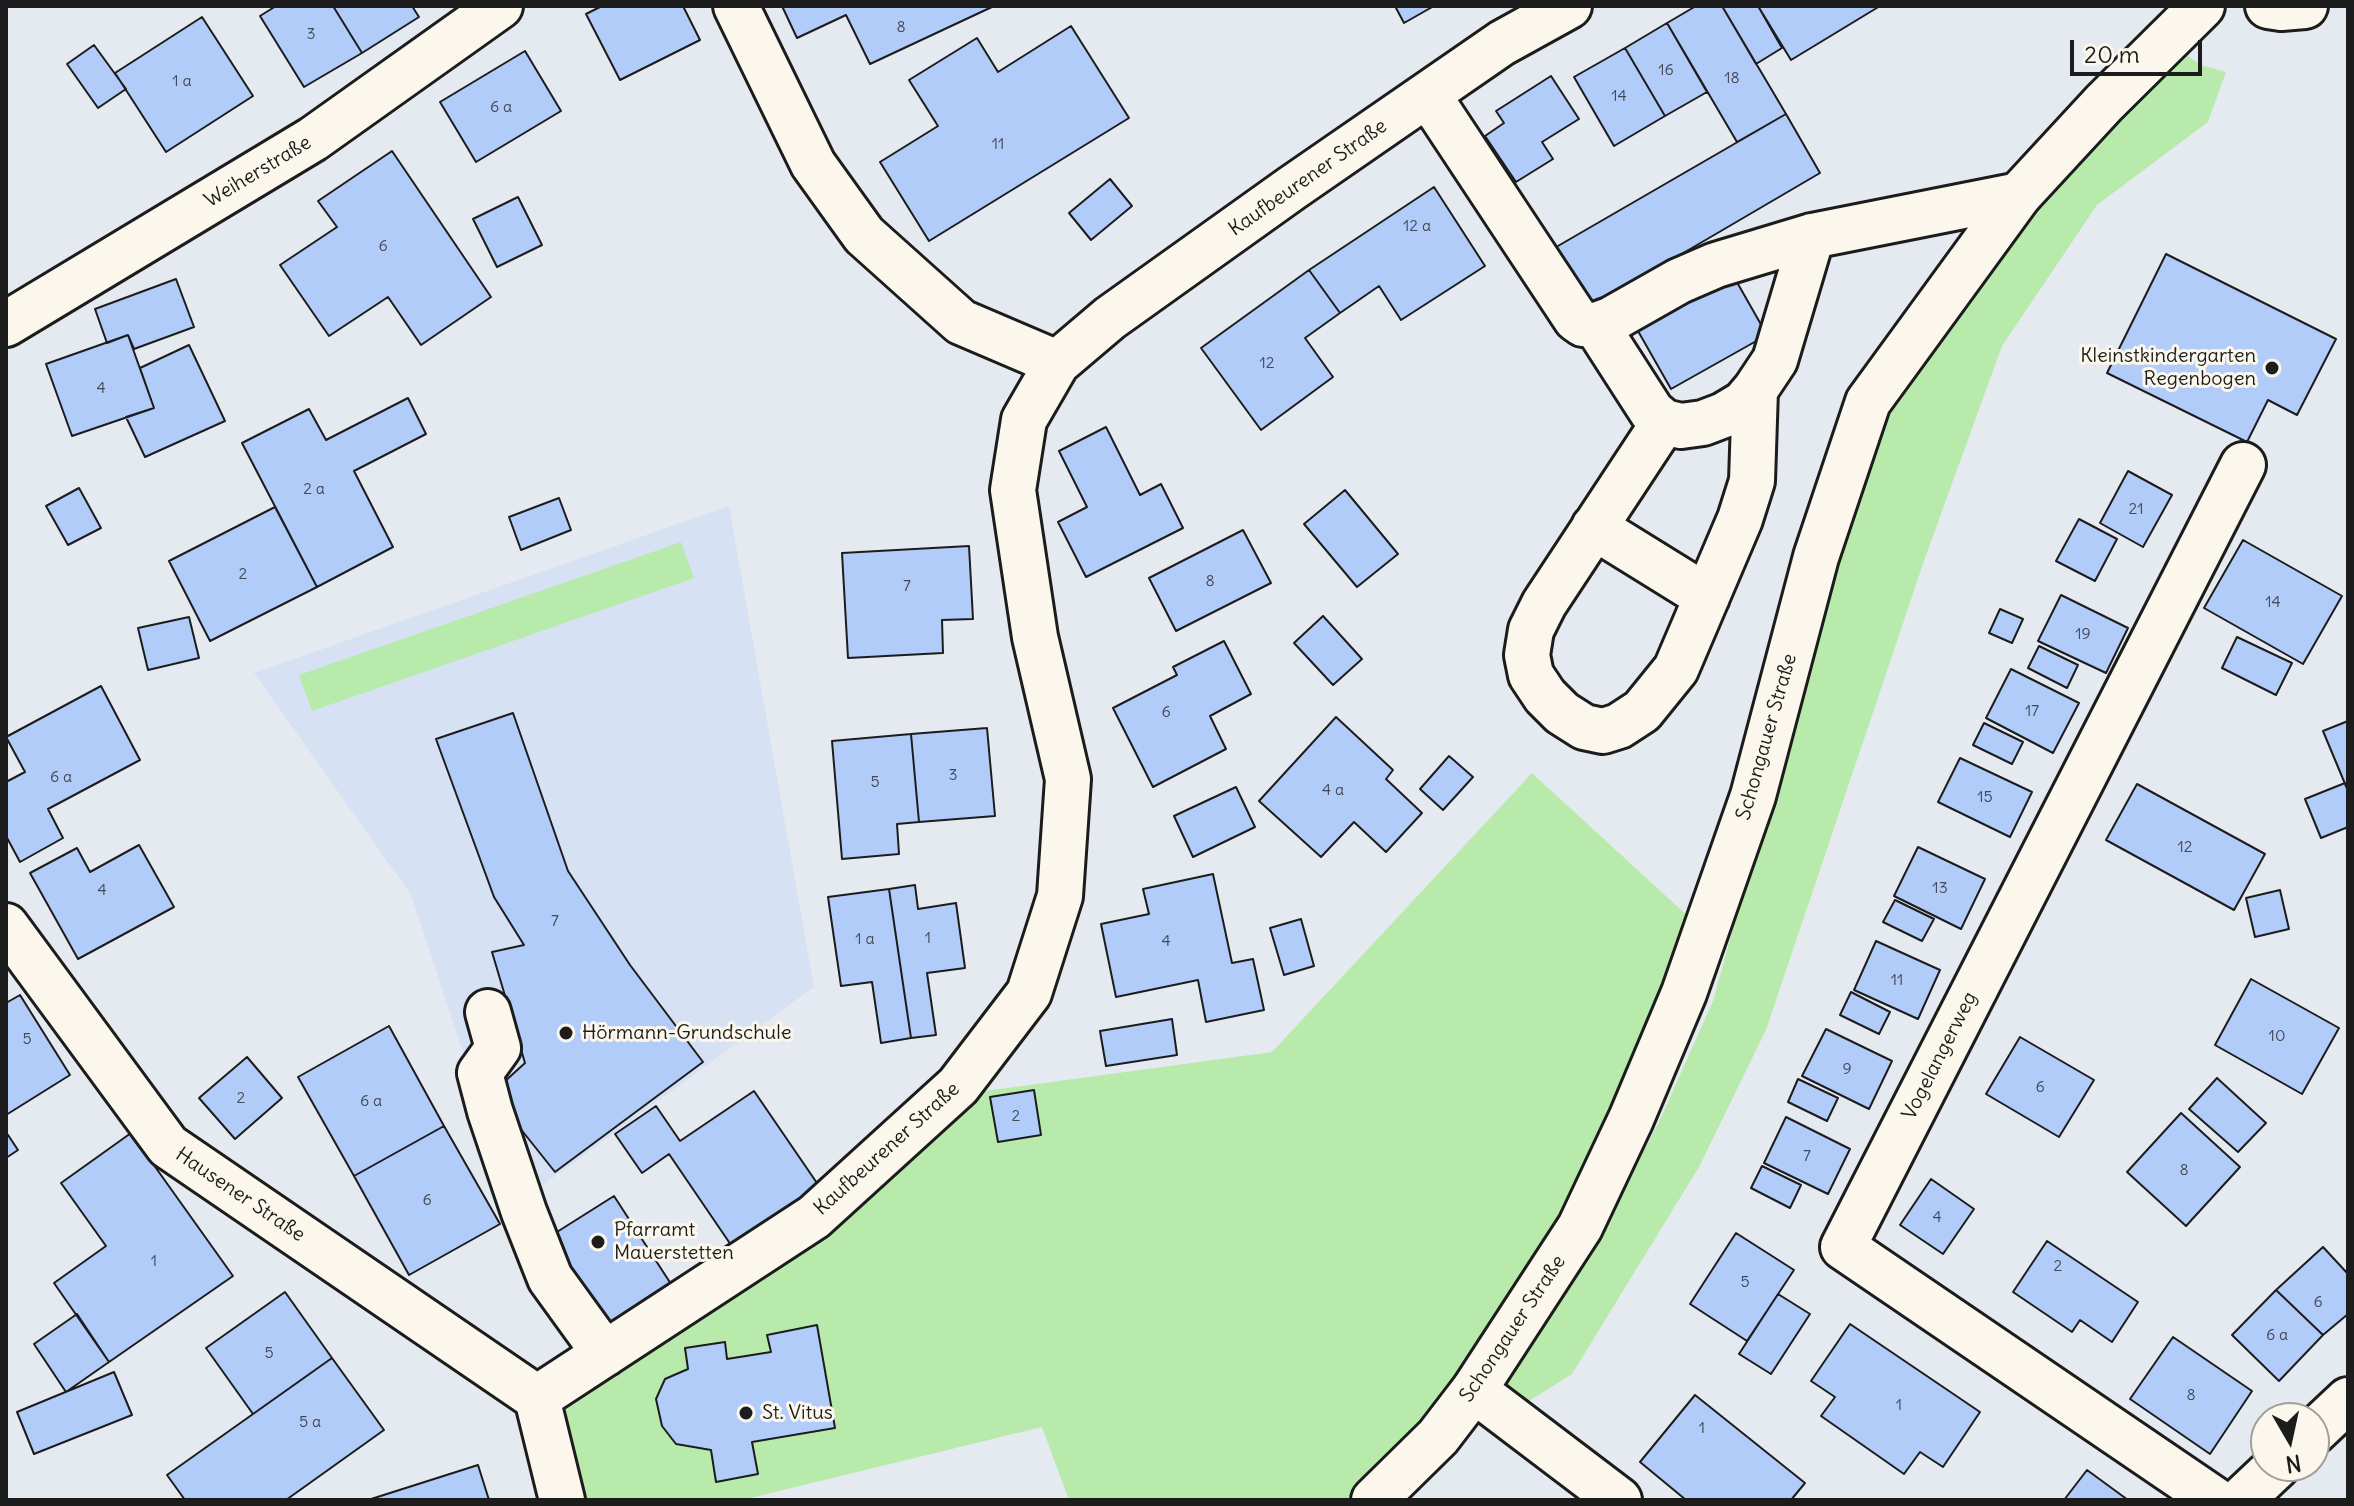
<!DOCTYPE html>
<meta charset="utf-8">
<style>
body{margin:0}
#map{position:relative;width:2354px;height:1506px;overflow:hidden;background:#e5eaf0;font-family:Delius,sans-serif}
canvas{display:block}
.frame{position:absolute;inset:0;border:8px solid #1c1c1c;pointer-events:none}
.north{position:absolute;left:2250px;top:1402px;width:80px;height:80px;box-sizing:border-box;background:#fbf7ec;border:2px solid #a29f99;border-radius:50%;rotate:171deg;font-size:22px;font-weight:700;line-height:32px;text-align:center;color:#1c1c1c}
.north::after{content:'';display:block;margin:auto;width:28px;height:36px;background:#1c1c1c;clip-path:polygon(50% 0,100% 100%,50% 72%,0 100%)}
.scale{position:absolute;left:2070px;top:40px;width:132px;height:36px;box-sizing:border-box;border:4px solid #1c1c1c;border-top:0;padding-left:10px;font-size:24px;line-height:28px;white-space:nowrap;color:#1c1c1c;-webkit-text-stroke:6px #fbf7ec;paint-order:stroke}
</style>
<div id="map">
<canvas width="2354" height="1506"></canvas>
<div class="frame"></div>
<div class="north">N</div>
<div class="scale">20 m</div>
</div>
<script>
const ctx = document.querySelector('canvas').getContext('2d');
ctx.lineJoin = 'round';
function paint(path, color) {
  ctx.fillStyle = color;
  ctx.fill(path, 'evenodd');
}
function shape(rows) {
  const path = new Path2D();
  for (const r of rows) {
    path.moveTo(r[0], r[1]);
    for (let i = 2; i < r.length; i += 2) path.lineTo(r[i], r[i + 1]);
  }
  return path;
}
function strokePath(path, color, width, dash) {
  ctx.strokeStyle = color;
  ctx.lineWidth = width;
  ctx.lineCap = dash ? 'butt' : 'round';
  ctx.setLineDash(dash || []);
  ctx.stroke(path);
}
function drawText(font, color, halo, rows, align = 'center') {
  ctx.font = font + ' Delius,sans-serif';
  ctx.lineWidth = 6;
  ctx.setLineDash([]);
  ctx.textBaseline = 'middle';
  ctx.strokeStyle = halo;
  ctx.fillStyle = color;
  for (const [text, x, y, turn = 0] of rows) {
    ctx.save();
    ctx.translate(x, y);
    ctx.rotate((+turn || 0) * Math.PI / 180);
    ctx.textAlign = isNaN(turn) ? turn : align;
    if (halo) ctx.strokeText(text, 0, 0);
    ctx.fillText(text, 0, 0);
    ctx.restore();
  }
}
const built = shape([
 [729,506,814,987,514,1206,411,895,254,673]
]);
const green = shape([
 [2180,49,2200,65,2226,72,2208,122,2097,205,2002,346,1925,558,1766,1030,1699,1167,1572,1374,1518,1408,1496,1386,1595,1240,1658,1124,1713,1001,1834,564,1890,412,2040,205,2117,115],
 [681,542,694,578,312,711,299,675],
 [1532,773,1692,920,1669,986,1564,1218,1421,1428,1346,1500,1069,1500,1042,1427,742,1500,585,1500,558,1395,978,1092,1272,1052]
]);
const building = shape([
 [276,6,333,6,362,53,304,87,260,16,276,6],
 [333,6,412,6,419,17,362,53,333,6],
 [602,6,683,6,700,40,620,80,586,14,602,6],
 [782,6,994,6,870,64,846,15,797,38,782,6],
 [1395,6,1434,6,1404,23,1395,6],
 [1696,6,1722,6,1786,114,1737,142,1667,23,1696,6],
 [1722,6,1758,6,1782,48,1756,64,1722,6],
 [1758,6,1880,6,1791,60,1758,6],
 [202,17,253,96,166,152,115,73,202,17],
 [1667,23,1707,92,1665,116,1625,48,1667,23],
 [1071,26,1129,118,929,241,880,162,938,126,909,80,977,38,998,72,1071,26],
 [94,45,126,89,98,108,67,64,94,45],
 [1625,48,1665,116,1614,146,1574,77,1625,48],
 [525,51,561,111,476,162,440,102,525,51],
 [1551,76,1579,119,1542,142,1553,159,1516,182,1485,136,1504,123,1496,111,1551,76],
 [1786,114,1820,173,1586,310,1551,250,1786,114],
 [392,151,491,297,421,345,388,297,329,336,280,265,337,227,318,201,392,151],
 [1110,179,1132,206,1091,240,1069,213,1110,179],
 [1434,187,1485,266,1401,320,1379,286,1340,313,1309,270,1434,187],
 [518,197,542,245,497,267,473,219,518,197],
 [2166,254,2336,339,2297,415,2268,400,2247,442,2107,373,2166,254],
 [1309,270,1340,313,1305,338,1333,377,1261,430,1201,348,1309,270],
 [1730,270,1767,335,1671,389,1634,324,1730,270],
 [176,279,194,327,134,349,128,335,107,343,95,309,176,279],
 [128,335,154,408,72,436,46,364,128,335],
 [189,345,225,421,145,457,126,417,154,408,140,368,189,345],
 [408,398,426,434,354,471,393,547,317,587,242,443,309,409,326,440,408,398],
 [1106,427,1140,495,1161,484,1183,528,1086,577,1058,522,1087,507,1059,451,1106,427],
 [2128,471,2172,495,2143,547,2100,523,2128,471],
 [79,488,101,528,68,545,46,506,79,488],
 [1345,490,1398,554,1357,587,1304,524,1345,490],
 [559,498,571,530,521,550,509,517,559,498],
 [275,507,317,587,210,641,169,561,275,507],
 [2079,519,2117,539,2095,581,2056,561,2079,519],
 [1243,530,1271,583,1176,631,1149,578,1243,530],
 [2243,540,2342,596,2303,664,2204,608,2243,540],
 [969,546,973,619,942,620,943,653,848,658,842,553,969,546],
 [2061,595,2128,628,2106,673,2038,641,2061,595],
 [2000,609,2023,619,2012,643,1989,633,2000,609],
 [1323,616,1362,659,1333,685,1294,643,1323,616],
 [189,617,199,658,148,670,138,628,189,617],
 [2237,637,2292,663,2276,695,2222,668,2237,637],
 [1224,641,1251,694,1210,716,1226,749,1153,787,1113,708,1177,675,1173,667,1224,641],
 [2039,646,2078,665,2067,688,2028,668,2039,646],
 [2011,669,2079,703,2053,753,1986,718,2011,669],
 [101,686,140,760,48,809,63,838,20,862,6,836,6,782,25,772,6,737,101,686],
 [513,713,568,871,630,965,703,1062,555,1172,492,1093,525,1063,492,952,524,945,494,897,436,739,513,713],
 [1336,717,1393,770,1386,779,1422,813,1386,852,1354,822,1321,857,1259,801,1336,717],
 [2348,721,2348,791,2323,731,2348,721],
 [1984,723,2023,742,2012,764,1973,745,1984,723],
 [987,728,995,816,919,822,911,734,987,728],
 [911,734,919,822,897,824,899,854,842,859,832,741,911,734],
 [1449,756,1473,777,1443,810,1420,789,1449,756],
 [1960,758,2032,792,2010,837,1938,802,1960,758],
 [2345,783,2348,791,2348,827,2321,838,2305,799,2345,783],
 [2137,784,2265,854,2234,910,2106,840,2137,784],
 [1236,787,1255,827,1193,857,1174,816,1236,787],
 [139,845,174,907,78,959,30,873,77,848,90,872,139,845],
 [1918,847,1985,879,1961,929,1894,896,1918,847],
 [1213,874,1232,963,1253,959,1264,1010,1206,1022,1198,980,1116,997,1101,924,1149,914,1143,889,1213,874],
 [915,885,918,909,956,903,965,968,927,973,936,1035,911,1038,889,889,915,885],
 [889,889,911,1038,881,1043,872,982,841,986,828,897,889,889],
 [2280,890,2289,929,2255,937,2246,898,2280,890],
 [1895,900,1934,919,1922,941,1883,922,1895,900],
 [1301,919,1314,966,1284,975,1270,928,1301,919],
 [1876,941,1940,970,1918,1019,1854,990,1876,941],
 [2251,979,2339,1028,2302,1094,2215,1045,2251,979],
 [1851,992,1890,1012,1879,1034,1840,1015,1851,992],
 [20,995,70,1075,6,1115,6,1003,20,995],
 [1172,1019,1177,1055,1106,1066,1100,1031,1172,1019],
 [389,1026,444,1126,354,1176,298,1077,389,1026],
 [1826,1029,1892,1061,1869,1109,1802,1076,1826,1029],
 [2020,1037,2094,1080,2059,1137,1986,1094,2020,1037],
 [247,1057,282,1098,235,1139,199,1098,247,1057],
 [2217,1078,2266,1123,2238,1152,2189,1109,2217,1078],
 [1798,1079,1838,1098,1827,1121,1788,1102,1798,1079],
 [1034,1090,1041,1135,998,1142,990,1097,1034,1090],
 [754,1091,819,1186,731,1245,669,1154,642,1173,615,1134,656,1106,680,1141,754,1091],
 [2181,1113,2240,1167,2186,1226,2127,1172,2181,1113],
 [1786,1117,1850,1149,1828,1194,1764,1163,1786,1117],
 [444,1126,500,1224,409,1275,354,1176,444,1126],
 [6,1132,18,1150,6,1158,6,1132],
 [131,1133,233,1276,109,1362,54,1283,106,1246,61,1183,131,1133],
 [1762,1166,1801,1185,1790,1208,1751,1188,1762,1166],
 [1931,1179,1974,1209,1943,1254,1900,1225,1931,1179],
 [614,1196,671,1284,607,1326,549,1237,614,1196],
 [1736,1233,1794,1270,1747,1341,1690,1304,1736,1233],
 [2047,1241,2138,1302,2112,1342,2080,1320,2072,1332,2013,1292,2047,1241],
 [2323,1247,2348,1274,2348,1314,2323,1335,2276,1290,2323,1247],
 [2276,1290,2323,1335,2279,1381,2232,1335,2276,1290],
 [285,1292,332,1358,253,1414,206,1348,285,1292],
 [1778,1294,1810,1314,1771,1374,1739,1354,1778,1294],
 [77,1314,109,1362,66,1392,34,1344,77,1314],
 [1850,1324,1980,1412,1943,1467,1920,1452,1904,1474,1821,1416,1835,1397,1811,1381,1850,1324],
 [817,1325,835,1428,752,1442,758,1474,716,1482,711,1450,676,1444,662,1426,656,1399,665,1379,688,1369,685,1348,725,1342,727,1359,771,1352,767,1335,817,1325],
 [2173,1337,2252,1391,2210,1454,2130,1399,2173,1337],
 [332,1358,384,1430,286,1500,185,1500,167,1475,332,1358],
 [114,1372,132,1415,34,1454,17,1412,114,1372],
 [1695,1395,1805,1483,1791,1500,1686,1500,1640,1462,1695,1395],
 [478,1465,489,1500,368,1500,478,1465],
 [2087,1470,2128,1500,2064,1500,2087,1470]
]);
const minor = shape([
 [736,6,813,164,864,235,961,322,1057,363],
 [1428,95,1576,319,1583,324,1596,325,1612,319,1679,281,1716,265,1812,236,2019,195],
 [6,324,313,139,500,6],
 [1596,325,1652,412,1664,422,1681,426,1703,423,1724,415,1744,403,1755,390,1775,360,1812,236],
 [1664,422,1544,604,1531,630,1527,655,1531,675,1545,696,1562,713,1584,727,1603,731,1619,726,1642,711,1676,669,1740,519,1752,481,1755,390],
 [1594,527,1707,597],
 [6,926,168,1146,537,1398],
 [488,1012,498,1048,480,1073,490,1111,524,1212,550,1278,605,1354],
 [1474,1390,1619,1500],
 [537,1398,814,1217,958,1086,1029,993,1060,896,1068,779,1035,637,1013,490,1024,420,1057,363,1110,318,1292,188,1502,43,1569,6],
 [537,1398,562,1500],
 [2314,1432,2348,1400],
 [2215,1500,1843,1247,2243,465],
 [2241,1500,2277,1466]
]);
const major = shape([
 [2268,6,2281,8,2305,6],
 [1374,1500,1438,1437,1474,1390,1580,1227,1631,1119,1684,993,1753,796,1816,557,1868,402,2019,195,2104,103,2202,6]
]);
const markers = [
 [2272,368,8,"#1c1c1c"],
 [566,1033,8,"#1c1c1c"],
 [598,1242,8,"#1c1c1c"],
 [746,1413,8,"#1c1c1c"]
];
const numberNames = [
 ["8",901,27],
 ["3",311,34],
 ["16",1666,70],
 ["18",1732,78],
 ["1 a",182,81],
 ["14",1619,96],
 ["6 a",501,107],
 ["11",998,144],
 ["12 a",1417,226],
 ["6",383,246],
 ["12",1267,363],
 ["4",101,388],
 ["2 a",314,489],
 ["21",2136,509],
 ["2",243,574],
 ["8",1210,581],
 ["7",907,586],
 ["14",2273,602],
 ["19",2083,634],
 ["17",2032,711],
 ["6",1166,712],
 ["3",953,775],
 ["6 a",61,777],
 ["5",875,782],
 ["4 a",1333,790],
 ["15",1985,797],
 ["12",2185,847],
 ["13",1940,888],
 ["4",102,890],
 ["7",555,921],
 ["1",928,938],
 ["1 a",865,939],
 ["4",1166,941],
 ["11",1897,980],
 ["10",2277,1036],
 ["5",27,1039],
 ["9",1847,1069],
 ["6",2040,1087],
 ["2",241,1098],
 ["6 a",371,1101],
 ["2",1016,1116],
 ["7",1807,1156],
 ["8",2184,1170],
 ["6",427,1200],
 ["4",1937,1217],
 ["1",154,1261],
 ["2",2058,1266],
 ["5",1745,1282],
 ["6",2318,1302],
 ["6 a",2277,1335],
 ["5",269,1353],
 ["8",2191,1395],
 ["1",1899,1405],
 ["5 a",310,1422],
 ["1",1702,1428]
];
const streetNames = [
 ["Weiherstraße",258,172,-31],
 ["Kaufbeurener Straße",1308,178,-35],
 ["Schongauer Straße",1767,737,-74],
 ["Vogelangerweg",1940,1056,-63],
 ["Kaufbeurener Straße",887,1149,-42],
 ["Hausener Straße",240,1195,34],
 ["Schongauer Straße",1513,1329,-56]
];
const poiNames = [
 ["Kleinstkindergarten",2256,356,"right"],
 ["Regenbogen",2256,379,"right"],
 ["Hörmann-Grundschule",582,1033],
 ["Pfarramt",614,1230],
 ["Mauerstetten",614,1253],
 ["St. Vitus",762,1413]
];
paint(built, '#d6e1f3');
paint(green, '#b8ebab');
paint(building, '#b2ccfa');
strokePath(building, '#1c1c1c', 2);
strokePath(minor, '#1c1c1c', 50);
strokePath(major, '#1c1c1c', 50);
strokePath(minor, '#fbf7ec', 44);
strokePath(major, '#fbf7ec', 44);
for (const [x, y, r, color] of markers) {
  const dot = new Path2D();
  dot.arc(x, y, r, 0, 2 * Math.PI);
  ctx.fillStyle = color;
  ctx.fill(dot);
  strokePath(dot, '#fbf7ec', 3);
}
drawText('16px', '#424854', null, numberNames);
drawText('20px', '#1c1c1c', '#fbf7ec', streetNames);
drawText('20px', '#1c1c1c', '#fbf7ec', poiNames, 'left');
</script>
